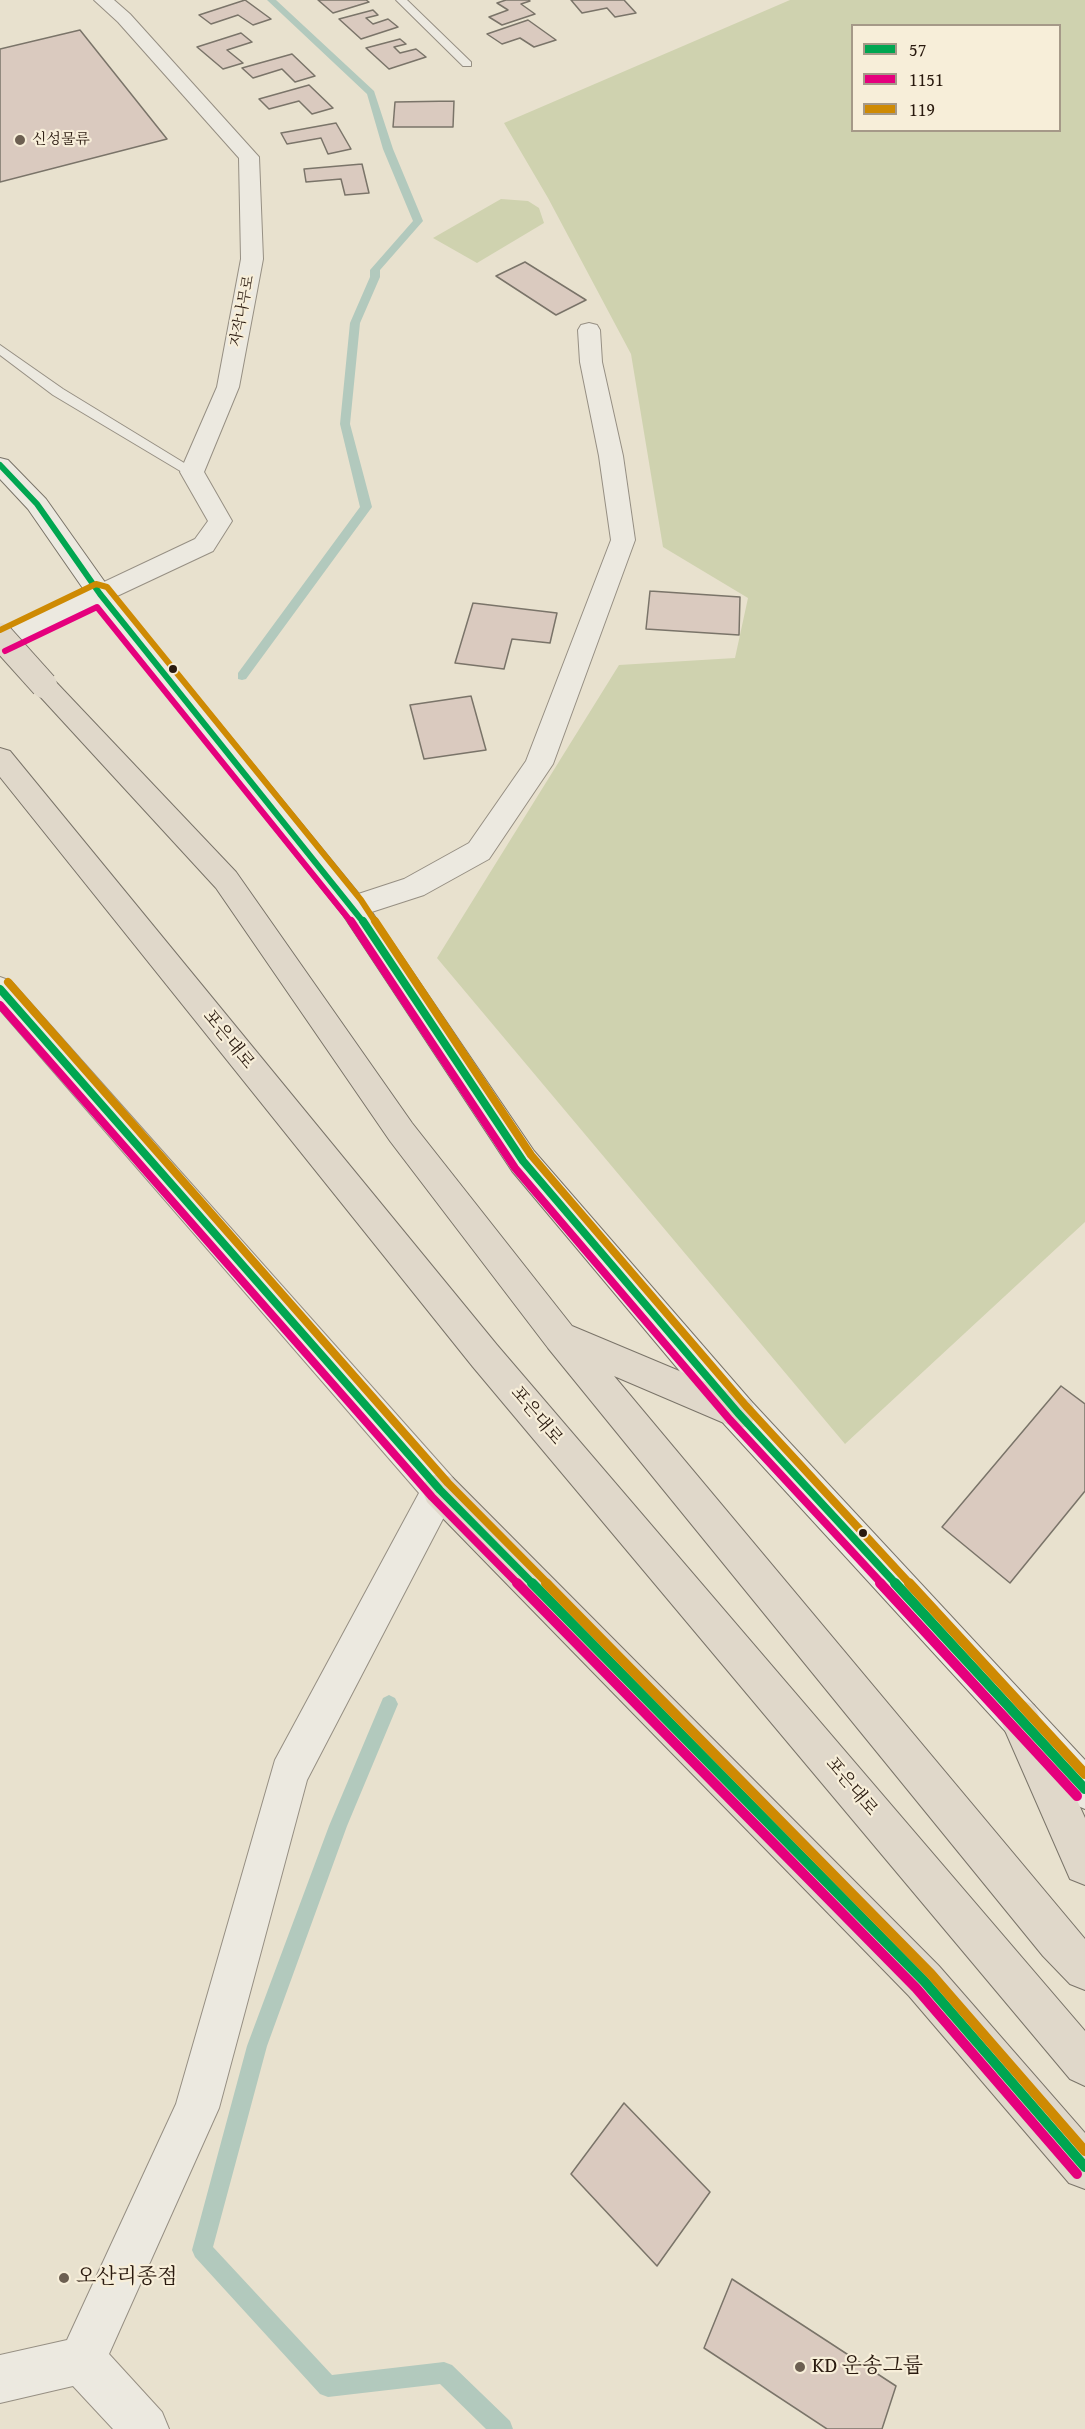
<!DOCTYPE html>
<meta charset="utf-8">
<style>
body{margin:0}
#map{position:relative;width:1085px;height:2429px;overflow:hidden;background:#e8e1ce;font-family:"Gentium Book Plus",serif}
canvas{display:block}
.legend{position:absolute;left:851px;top:24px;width:210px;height:108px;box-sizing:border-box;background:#f7eed9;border:2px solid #a59988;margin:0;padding:8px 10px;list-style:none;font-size:18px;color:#29190e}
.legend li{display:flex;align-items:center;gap:12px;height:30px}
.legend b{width:30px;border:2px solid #a59988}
</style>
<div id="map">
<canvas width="1085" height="2429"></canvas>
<ul class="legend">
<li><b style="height:8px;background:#00a651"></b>57</li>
<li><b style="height:8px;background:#e5007d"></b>1151</li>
<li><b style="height:8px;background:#ce8a03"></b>119</li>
</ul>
</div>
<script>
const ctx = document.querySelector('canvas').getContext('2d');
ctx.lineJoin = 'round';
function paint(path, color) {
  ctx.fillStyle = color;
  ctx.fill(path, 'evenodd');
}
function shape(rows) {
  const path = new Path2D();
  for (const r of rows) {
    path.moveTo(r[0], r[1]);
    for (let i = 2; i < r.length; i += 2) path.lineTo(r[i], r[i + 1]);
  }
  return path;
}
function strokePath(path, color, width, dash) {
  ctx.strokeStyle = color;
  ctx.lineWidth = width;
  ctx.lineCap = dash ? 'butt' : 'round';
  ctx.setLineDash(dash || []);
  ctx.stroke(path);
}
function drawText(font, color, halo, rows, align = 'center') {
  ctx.font = font + ' "Gentium Book Plus","Noto Serif KR",serif';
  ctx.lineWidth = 4.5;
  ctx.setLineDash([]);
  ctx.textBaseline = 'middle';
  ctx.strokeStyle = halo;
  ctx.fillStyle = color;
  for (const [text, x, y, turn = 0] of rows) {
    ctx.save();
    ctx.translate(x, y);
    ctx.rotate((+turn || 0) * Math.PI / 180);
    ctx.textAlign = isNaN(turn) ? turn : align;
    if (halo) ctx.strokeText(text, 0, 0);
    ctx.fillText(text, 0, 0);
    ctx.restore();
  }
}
const green = shape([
 [790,0,1085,0,1085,1222,845,1444,437,958,619,665,735,658,748,598,663,547,631,354,548,198,504,123],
 [852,26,1060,26,1060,130,852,130],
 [501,199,528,201,539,208,544,223,477,263,433,238]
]);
const stream = shape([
 [267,0,276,0,374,91,393,149,423,221,380,270,380,277,360,323,350,424,372,507,246,679,242,680,238,679,238,673,360,507,340,424,350,323,370,277,370,270,413,221,383,149,367,94,267,0],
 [389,1695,395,1698,398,1704,347,1826,267,2046,213,2247,332,2375,444,2362,452,2365,510,2421,513,2429,486,2429,440,2384,328,2397,320,2394,195,2257,192,2250,247,2046,329,1826,383,1698,389,1695]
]);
const building = shape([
 [245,0,271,19,253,25,238,15,211,24,199,15,245,0],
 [318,0,366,0,369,2,333,13,318,0],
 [506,0,528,0,530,1,521,4,535,14,502,25,489,17,508,10,497,3,506,0],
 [571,0,624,0,636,13,615,17,607,8,582,13,571,0],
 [373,10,378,15,366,18,373,24,388,19,398,27,361,39,339,19,373,10],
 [528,20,556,40,534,47,520,38,502,44,487,34,528,20],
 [80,30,167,139,0,182,0,49,80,30],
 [241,33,252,42,227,50,243,63,223,69,197,47,241,33],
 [400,39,406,44,394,47,400,53,416,49,426,57,389,69,366,48,400,39],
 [292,54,315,76,295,82,282,69,253,78,242,68,292,54],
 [309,85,333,108,312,114,299,101,269,109,259,99,309,85],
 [454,101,453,127,393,127,395,102,454,101],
 [336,123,351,149,328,154,321,138,287,144,281,133,336,123],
 [362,164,369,193,345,195,341,179,306,182,304,169,362,164],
 [525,262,586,300,556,315,496,276,525,262],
 [650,591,740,597,739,635,646,629,650,591],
 [473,603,557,613,550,643,512,639,504,669,455,663,473,603],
 [471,696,486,750,424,759,410,705,471,696],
 [1061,1386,1085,1404,1085,1491,1010,1583,942,1527,1061,1386],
 [624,2103,710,2192,657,2266,571,2174,624,2103],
 [732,2279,896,2386,882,2429,827,2429,704,2348,732,2279]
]);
const service = shape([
 [396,0,407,0,471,62,471,66,463,66,396,0],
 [0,345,63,389,199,472,192,476,187,475,53,395,0,355,0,345]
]);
const minor = shape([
 [94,0,114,0,130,14,259,157,263,259,239,387,204,472,232,521,213,551,0,651,0,631,195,539,208,521,180,472,217,387,241,259,239,158,118,22,94,0],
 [589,323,597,325,600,330,602,362,623,456,635,540,553,764,489,859,424,895,353,918,343,915,338,907,343,899,404,879,469,843,526,761,611,540,599,456,580,362,578,330,581,325,589,323],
 [0,977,11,981,453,1478,458,1490,307,1780,219,2108,109,2354,162,2412,169,2429,113,2429,73,2386,0,2403,0,2355,67,2340,176,2104,275,1760,419,1493,0,1010,0,977]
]);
const secondary = shape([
 [0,458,8,460,46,499,109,588,363,899,534,1151,751,1401,1085,1760,1085,1809,1071,1803,725,1425,512,1171,343,915,91,600,28,509,0,479,0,458]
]);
const trunk = shape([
 [44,676,53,679,236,872,412,1123,572,1326,751,1401,756,1413,751,1425,738,1429,614,1376,1085,1939,1085,1990,1070,1984,1043,1956,548,1348,390,1141,216,888,35,691,31,685,35,679,44,676],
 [0,748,10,751,497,1345,1085,2031,1085,2086,1070,2079,473,1367,0,777,0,748],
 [440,1473,453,1478,939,1966,1085,2133,1085,2189,1069,2183,909,1996,427,1502,422,1490,427,1478,440,1473],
 [1020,1699,1034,1705,1085,1818,1085,1885,1070,1879,1000,1719,1006,1705,1020,1699]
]);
const trunkBridge = shape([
 [0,636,44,685]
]);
const bus1Far2 = shape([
 [0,465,37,504,100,594,364,923]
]);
const bus1Far1 = shape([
 [363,921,523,1161,738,1413,896,1584],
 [0,989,440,1490,533,1584]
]);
const bus1 = shape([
 [532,1583,924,1981,1085,2167],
 [895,1583,1085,1789]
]);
const bus2Far2 = shape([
 [5,651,97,607,352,923]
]);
const bus2Far1 = shape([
 [351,921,515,1168,730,1420,882,1584],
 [0,1005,432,1497,518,1584]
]);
const bus2 = shape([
 [517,1583,916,1988,1077,2174],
 [880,1583,1077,1796]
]);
const bus3Far2 = shape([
 [0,630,96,584,107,587,361,900,376,923]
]);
const bus3Far1 = shape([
 [375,921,531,1155,746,1406,910,1584],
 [8,982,448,1483,548,1584]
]);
const bus3 = shape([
 [546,1583,931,1974,1085,2151],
 [909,1583,1085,1774]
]);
const markers = [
 [20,140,6,"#6c5f51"],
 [173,669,5,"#29190e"],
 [863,1533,5,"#29190e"],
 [64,2278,6,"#6c5f51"],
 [800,2367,6,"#6c5f51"]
];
const farPoinames = [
 ["신성물류",32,140]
];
const farStreetnames = [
 ["자작나무로",243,311,-79]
];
const streetNames = [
 ["포은대로",228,1040,51],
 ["포은대로",536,1416,50],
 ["포은대로",851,1787,50]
];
const nearPoinames = [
 ["오산리종점",76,2278],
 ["KD 운송그룹",812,2367]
];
paint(green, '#cfd2af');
paint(stream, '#b2c9bd');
paint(building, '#dacabf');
strokePath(building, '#7a7469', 1.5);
strokePath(service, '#968f83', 2);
strokePath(minor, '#968f83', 2);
strokePath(secondary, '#7a7469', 2);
strokePath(trunk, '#7a7469', 2);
paint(service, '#ece9e0');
paint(minor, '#ece9e0');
paint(secondary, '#ece9e0');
paint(trunk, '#e0d8ca');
strokePath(trunkBridge, '#7a7469', 28, []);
strokePath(trunkBridge, '#e0d8ca', 26);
strokePath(bus1Far2, '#00a651', 6);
strokePath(bus1Far1, '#00a651', 8);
strokePath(bus1, '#00a651', 10);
strokePath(bus2Far2, '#e5007d', 6);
strokePath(bus2Far1, '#e5007d', 8);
strokePath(bus2, '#e5007d', 10);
strokePath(bus3Far2, '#ce8a03', 6);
strokePath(bus3Far1, '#ce8a03', 8);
strokePath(bus3, '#ce8a03', 10);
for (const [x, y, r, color] of markers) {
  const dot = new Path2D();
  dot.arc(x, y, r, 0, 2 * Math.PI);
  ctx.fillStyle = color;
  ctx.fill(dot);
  strokePath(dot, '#f7eed9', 2);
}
drawText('15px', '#29190e', '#f7eed9', farPoinames, 'left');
drawText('15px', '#29190e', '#f7eed9', farStreetnames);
drawText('18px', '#29190e', '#f7eed9', streetNames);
drawText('21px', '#29190e', '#f7eed9', nearPoinames, 'left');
</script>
